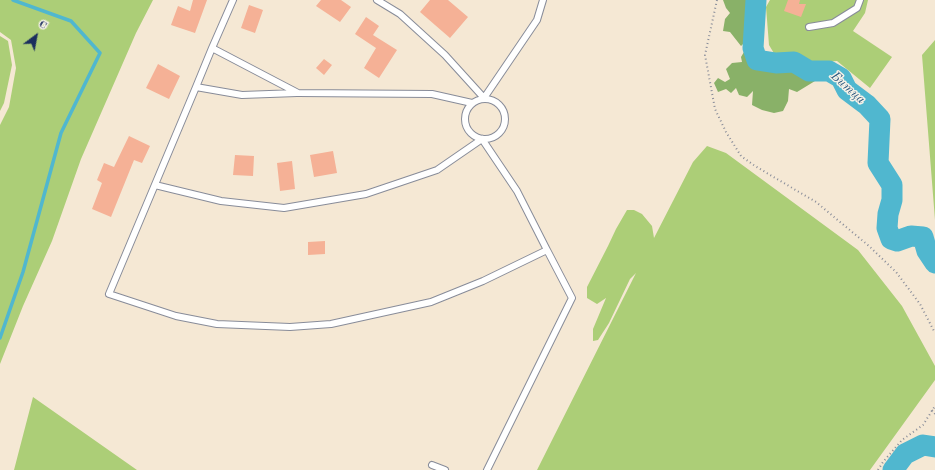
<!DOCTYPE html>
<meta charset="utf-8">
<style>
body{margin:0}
#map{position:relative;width:935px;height:470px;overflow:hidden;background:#f5e8d4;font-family:"Old Standard TT",serif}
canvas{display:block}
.north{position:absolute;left:16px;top:16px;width:40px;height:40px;-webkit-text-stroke:3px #f7f3e8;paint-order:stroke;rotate:32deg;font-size:11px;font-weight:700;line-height:16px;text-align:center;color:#1b2f5e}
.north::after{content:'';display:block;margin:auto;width:14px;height:18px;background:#1b2f5e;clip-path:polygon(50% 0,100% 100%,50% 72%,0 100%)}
</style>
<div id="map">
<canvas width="935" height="470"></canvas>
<div class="north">С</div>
</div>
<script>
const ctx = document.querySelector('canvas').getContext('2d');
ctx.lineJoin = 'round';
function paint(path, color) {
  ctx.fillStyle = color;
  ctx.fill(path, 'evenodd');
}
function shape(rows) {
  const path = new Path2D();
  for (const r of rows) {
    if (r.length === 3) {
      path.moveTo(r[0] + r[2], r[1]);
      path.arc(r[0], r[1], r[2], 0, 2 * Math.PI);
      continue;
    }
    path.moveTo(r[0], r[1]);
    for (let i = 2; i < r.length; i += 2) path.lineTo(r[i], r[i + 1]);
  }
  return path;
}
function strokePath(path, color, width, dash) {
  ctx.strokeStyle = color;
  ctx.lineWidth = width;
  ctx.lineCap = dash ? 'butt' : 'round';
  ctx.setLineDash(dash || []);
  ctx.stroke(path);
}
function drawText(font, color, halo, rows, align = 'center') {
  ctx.font = font + ' "Old Standard TT",serif';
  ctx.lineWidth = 3;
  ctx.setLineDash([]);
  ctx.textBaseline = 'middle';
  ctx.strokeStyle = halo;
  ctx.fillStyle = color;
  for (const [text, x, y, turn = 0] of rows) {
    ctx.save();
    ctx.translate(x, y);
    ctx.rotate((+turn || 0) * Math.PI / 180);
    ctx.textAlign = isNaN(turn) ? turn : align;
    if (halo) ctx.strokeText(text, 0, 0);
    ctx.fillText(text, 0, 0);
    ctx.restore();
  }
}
const green = shape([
 [0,0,153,0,136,33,81,159,52,241,23,306,0,364,0,125,9,107,16,68,11,40,0,32],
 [770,0,868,0,865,13,853,31,892,57,870,88,837,61,812,63,775,55,769,45,766,7],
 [0,36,8,41,12,65,4,103,0,111],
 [935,40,935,220,922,55],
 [707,146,726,153,858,250,902,306,935,366,935,380,870,470,537,470,636,273,630,279,609,323,598,340,593,341,593,329,606,298,597,304,587,298,587,287,608,246,616,229,627,210,634,210,642,214,652,226,654,238,693,162],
 [33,397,137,470,14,470]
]);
const forest = shape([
 [723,0,752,0,748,39,741,46,730,32,723,31,725,19,730,13,726,8],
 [744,52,748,52,753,55,754,61,758,63,761,67,774,65,792,65,812,75,815,81,797,92,789,89,788,101,783,111,774,113,762,110,752,105,753,91,747,97,739,95,736,88,731,93,726,89,718,92,714,83,718,78,725,82,730,79,726,69,732,63,742,62,741,57]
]);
const stream = shape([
 [0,338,23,272,61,133,100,53,71,21,13,0]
]);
const river = shape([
 [756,0,753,48,757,60,776,63,794,62,809,71,829,71,841,78,847,90,867,105,880,119,878,163,892,185,892,200,888,214,887,228,891,239,897,241,911,236,923,237,927,251,935,263],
 [893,470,905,454,923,445,935,447]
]);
const building = shape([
 [193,0,207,0,195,33,171,25,178,6,190,11],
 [321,0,341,0,351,7,340,22,316,6],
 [430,0,448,0,468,17,450,38,420,12],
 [788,0,800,0,799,4,806,4,801,17,784,11],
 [249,5,263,10,255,33,241,28],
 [366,17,379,26,373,35,397,50,379,78,364,68,376,48,355,34],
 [324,59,332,65,324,75,316,68],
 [158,64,180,76,169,99,146,88],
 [129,136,150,146,142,163,134,160,111,217,92,209,102,183,97,180,104,163,114,167],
 [333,151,337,173,314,177,310,155],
 [235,155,254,156,253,176,233,175],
 [292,161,295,189,280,191,277,163],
 [325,241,325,254,308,255,308,242]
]);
const path = shape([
 [717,0,705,55,715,109,726,132,741,156,755,166,816,202,869,246,896,272,920,304,935,333],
 [932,410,935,414],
 [878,470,883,462,902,440,923,425,935,406]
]);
const service = shape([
 [233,0,212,48,298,93,432,94,472,103],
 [377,0,400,14,445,55,484,98,537,20,543,0],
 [809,27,833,23,857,8,860,0],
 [212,48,196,87,242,95,297,93],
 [196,87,109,294,176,316,217,324,290,327,331,324,431,302,483,281,547,250,572,298,487,470],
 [485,119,20],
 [155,185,221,201,284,208,366,194,437,170,482,139,517,191,547,250],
 [432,465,445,470]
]);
const waterNames = [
 ["Битца",848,88,42]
];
paint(green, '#acce77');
paint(forest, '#89b168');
strokePath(stream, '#50b7cf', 3.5);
strokePath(river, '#50b7cf', 21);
paint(building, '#f5b196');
strokePath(service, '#888c99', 8);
strokePath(path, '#888c99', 2, [1, 3]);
strokePath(service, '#fff', 6);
drawText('italic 13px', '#2b5880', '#f7f3e8', waterNames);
</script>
